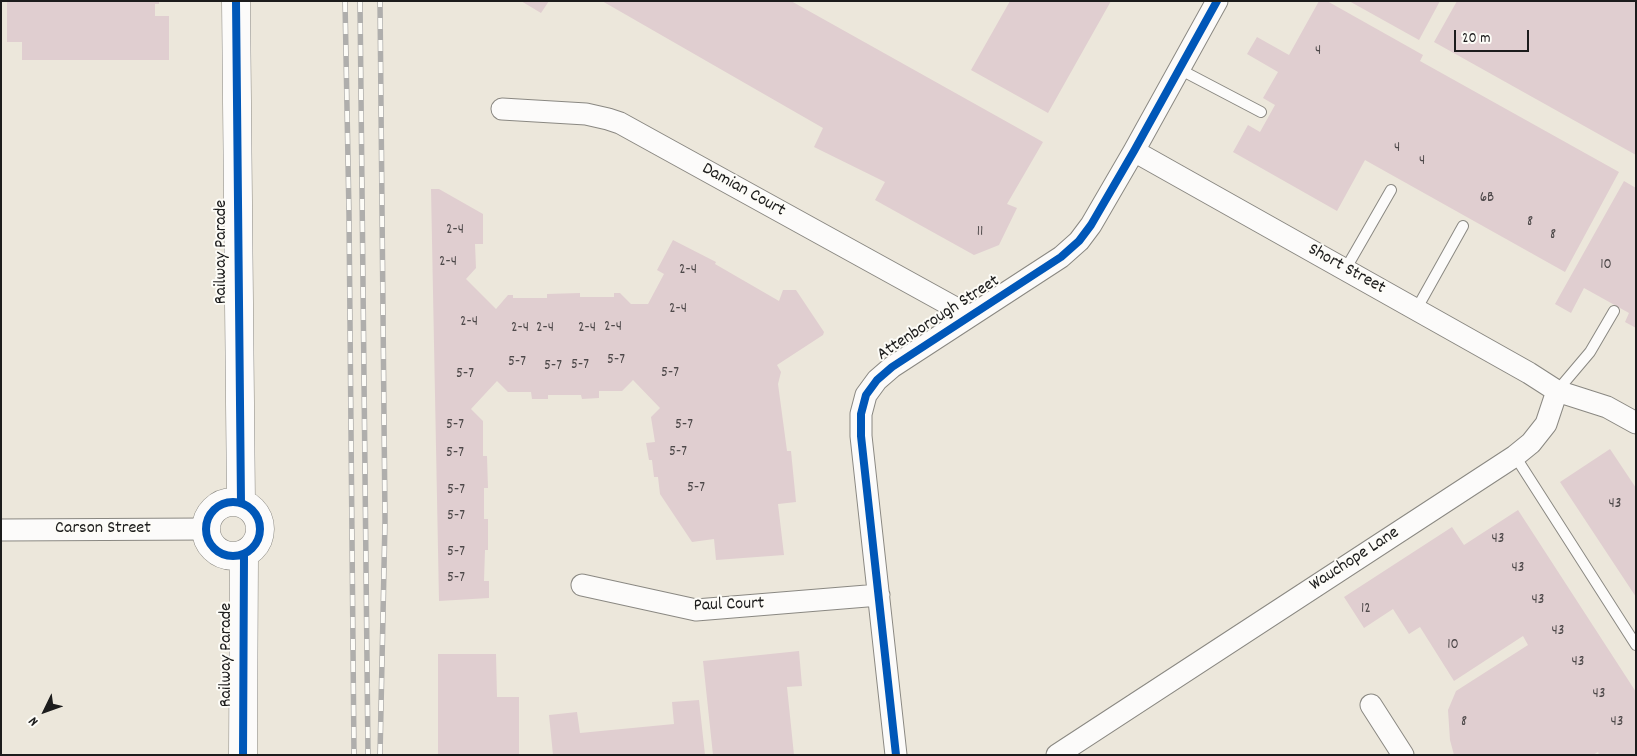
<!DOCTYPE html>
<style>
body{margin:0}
#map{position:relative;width:1637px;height:756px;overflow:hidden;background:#ece7db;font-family:Dekko,sans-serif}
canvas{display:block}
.frame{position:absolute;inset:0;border:2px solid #1c1c1c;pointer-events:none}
.north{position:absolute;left:20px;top:686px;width:50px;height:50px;-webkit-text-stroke:4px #fdfcf7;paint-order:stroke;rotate:228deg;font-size:14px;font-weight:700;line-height:20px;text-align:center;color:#1c1c1c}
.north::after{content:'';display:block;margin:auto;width:18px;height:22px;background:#1c1c1c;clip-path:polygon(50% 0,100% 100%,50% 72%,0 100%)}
.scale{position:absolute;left:1454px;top:30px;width:75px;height:22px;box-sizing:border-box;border:2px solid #1c1c1c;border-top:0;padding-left:6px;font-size:15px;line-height:18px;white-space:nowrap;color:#1c1c1c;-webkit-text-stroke:4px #fdfcf7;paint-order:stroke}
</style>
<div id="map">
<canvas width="1637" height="756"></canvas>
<div class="frame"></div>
<div class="north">N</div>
<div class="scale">20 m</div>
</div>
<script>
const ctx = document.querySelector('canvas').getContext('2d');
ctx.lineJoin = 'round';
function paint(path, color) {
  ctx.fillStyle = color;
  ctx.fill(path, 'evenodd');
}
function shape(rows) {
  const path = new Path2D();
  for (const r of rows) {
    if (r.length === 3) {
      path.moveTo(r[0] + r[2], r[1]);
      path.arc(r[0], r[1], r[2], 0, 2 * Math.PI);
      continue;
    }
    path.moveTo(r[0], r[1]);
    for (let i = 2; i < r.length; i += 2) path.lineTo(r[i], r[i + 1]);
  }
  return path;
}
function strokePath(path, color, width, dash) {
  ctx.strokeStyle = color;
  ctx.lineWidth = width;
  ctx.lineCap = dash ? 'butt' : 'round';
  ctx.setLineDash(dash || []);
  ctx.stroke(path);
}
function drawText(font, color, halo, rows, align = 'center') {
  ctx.font = font + ' Dekko,sans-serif';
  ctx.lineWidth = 4;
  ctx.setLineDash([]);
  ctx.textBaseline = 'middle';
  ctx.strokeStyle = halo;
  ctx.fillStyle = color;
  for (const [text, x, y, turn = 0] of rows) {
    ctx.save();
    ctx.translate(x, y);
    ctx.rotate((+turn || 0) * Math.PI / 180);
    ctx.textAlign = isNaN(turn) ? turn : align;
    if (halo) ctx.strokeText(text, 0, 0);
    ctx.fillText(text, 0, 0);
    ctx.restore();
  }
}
const building = shape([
 [7,1,159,1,159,4,155,4,155,16,169,16,169,60,22,60,22,42,7,42],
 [521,1,549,1,541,13],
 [602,1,791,1,1043,142,1007,204,1017,208,999,245,974,255,875,200,885,182,814,147,823,128],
 [1010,1,1111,1,1048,113,971,70],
 [1319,1,1327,1,1423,55,1420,61,1619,172,1565,272,1365,160,1337,211,1233,152,1248,125,1260,132,1275,105,1263,98,1278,72,1247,54,1257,37,1289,55],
 [1349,1,1440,1,1419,40],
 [1457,1,1636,1,1636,155,1434,42],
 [1624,181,1636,188,1636,328,1625,322,1629,313,1584,288,1571,313,1555,304],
 [431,189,439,189,483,214,483,244,475,244,476,268,466,279,496,309,508,295,513,295,513,298,547,298,547,294,580,293,580,297,614,297,614,293,620,293,631,304,648,304,664,274,657,270,673,240,716,262,715,264,779,301,783,290,796,290,824,332,823,335,777,365,781,372,778,384,787,451,791,451,796,502,778,504,784,555,716,560,714,539,692,542,660,494,658,477,654,477,652,460,649,460,646,443,655,442,651,417,660,408,633,380,622,391,599,391,599,398,582,399,581,395,548,395,548,399,532,399,531,392,508,392,497,381,471,409,483,421,483,456,487,456,488,488,484,488,484,519,488,519,488,550,485,550,484,581,489,581,489,598,439,601],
 [1610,449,1636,488,1636,597,1560,482],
 [1518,510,1636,692,1636,755,1599,755,1598,752,1593,755,1454,755,1450,740,1448,710,1456,691,1528,645,1523,636,1454,681,1420,627,1409,634,1393,609,1364,628,1344,597,1452,527,1464,545],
 [799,651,802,686,787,687,794,755,713,755,703,661],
 [438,654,496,654,497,697,519,697,519,755,438,755],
 [699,700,705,755,553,755,549,715,577,712,580,733,674,724,672,702]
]);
const lane = shape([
 [1179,69,1261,112],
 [1345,270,1391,190],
 [1416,310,1463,226],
 [1557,391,1590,352,1614,311],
 [1515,456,1636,645]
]);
const street = shape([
 [502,109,586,114,608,119,620,123,970,316],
 [1134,151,1529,373,1557,391],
 [1,530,206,529],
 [582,585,696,610,879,595],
 [1371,705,1403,755],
 [896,755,861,436,861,414,866,395,877,380,892,367,1061,257,1079,241,1091,225,1134,151,1217,1],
 [1057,755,1515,456,1531,443,1546,424,1557,391,1607,407,1636,423]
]);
const secondary = shape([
 [236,1,241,503],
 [233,529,27],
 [243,755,244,555]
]);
const rail = shape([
 [345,1,349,214,354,755],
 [360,1,368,755],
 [380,755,385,521,380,1]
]);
const cycleway = shape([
 [236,1,241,503],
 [233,529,27],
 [243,755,244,555],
 [896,755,861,436,861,414,866,395,877,380,892,367,1061,257,1079,241,1091,225,1134,151,1217,1]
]);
const numberNames = [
 ["4",1318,52],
 ["4",1397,149],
 ["4",1422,162],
 ["6B",1487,199],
 ["8",1530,223],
 ["2-4",455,231],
 ["11",980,233],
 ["8",1553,236],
 ["2-4",448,263],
 ["10",1606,266],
 ["2-4",688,271],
 ["2-4",678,310],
 ["2-4",469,323],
 ["2-4",613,328],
 ["2-4",520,329],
 ["2-4",545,329],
 ["2-4",587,329],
 ["5-7",616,361],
 ["5-7",517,363],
 ["5-7",580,366],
 ["5-7",553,367],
 ["5-7",670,374],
 ["5-7",465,375],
 ["5-7",455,426],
 ["5-7",684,426],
 ["5-7",678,453],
 ["5-7",455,454],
 ["5-7",696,489],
 ["5-7",456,491],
 ["43",1615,505],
 ["5-7",456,517],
 ["43",1498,540],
 ["5-7",456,553],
 ["43",1518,569],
 ["5-7",456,579],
 ["43",1538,601],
 ["12",1366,610],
 ["43",1558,632],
 ["10",1453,646],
 ["43",1578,663],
 ["43",1599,695],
 ["8",1464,723],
 ["43",1617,723]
];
const streetNames = [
 ["Damian Court",743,191,29],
 ["Railway Parade",223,252,-90],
 ["Short Street",1346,270,29],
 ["Attenborough Street",939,319,-33],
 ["Carson Street",103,530],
 ["Wauchope Lane",1355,560,-33],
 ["Paul Court",729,606,-2],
 ["Railway Parade",228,655,-90]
];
paint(building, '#e0ced0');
strokePath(lane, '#8a8882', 12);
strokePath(street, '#8a8882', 23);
strokePath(secondary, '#8a8882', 29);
strokePath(lane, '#fcfbfa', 10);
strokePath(street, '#fcfbfa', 21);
strokePath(secondary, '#fcfbfa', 28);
strokePath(rail, '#afaeac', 5.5);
strokePath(rail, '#fdfcf7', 4, [11]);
strokePath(cycleway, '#0057b8', 8);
drawText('15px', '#4d4849', null, numberNames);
drawText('18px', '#1c1c1c', '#fdfcf7', streetNames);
</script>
